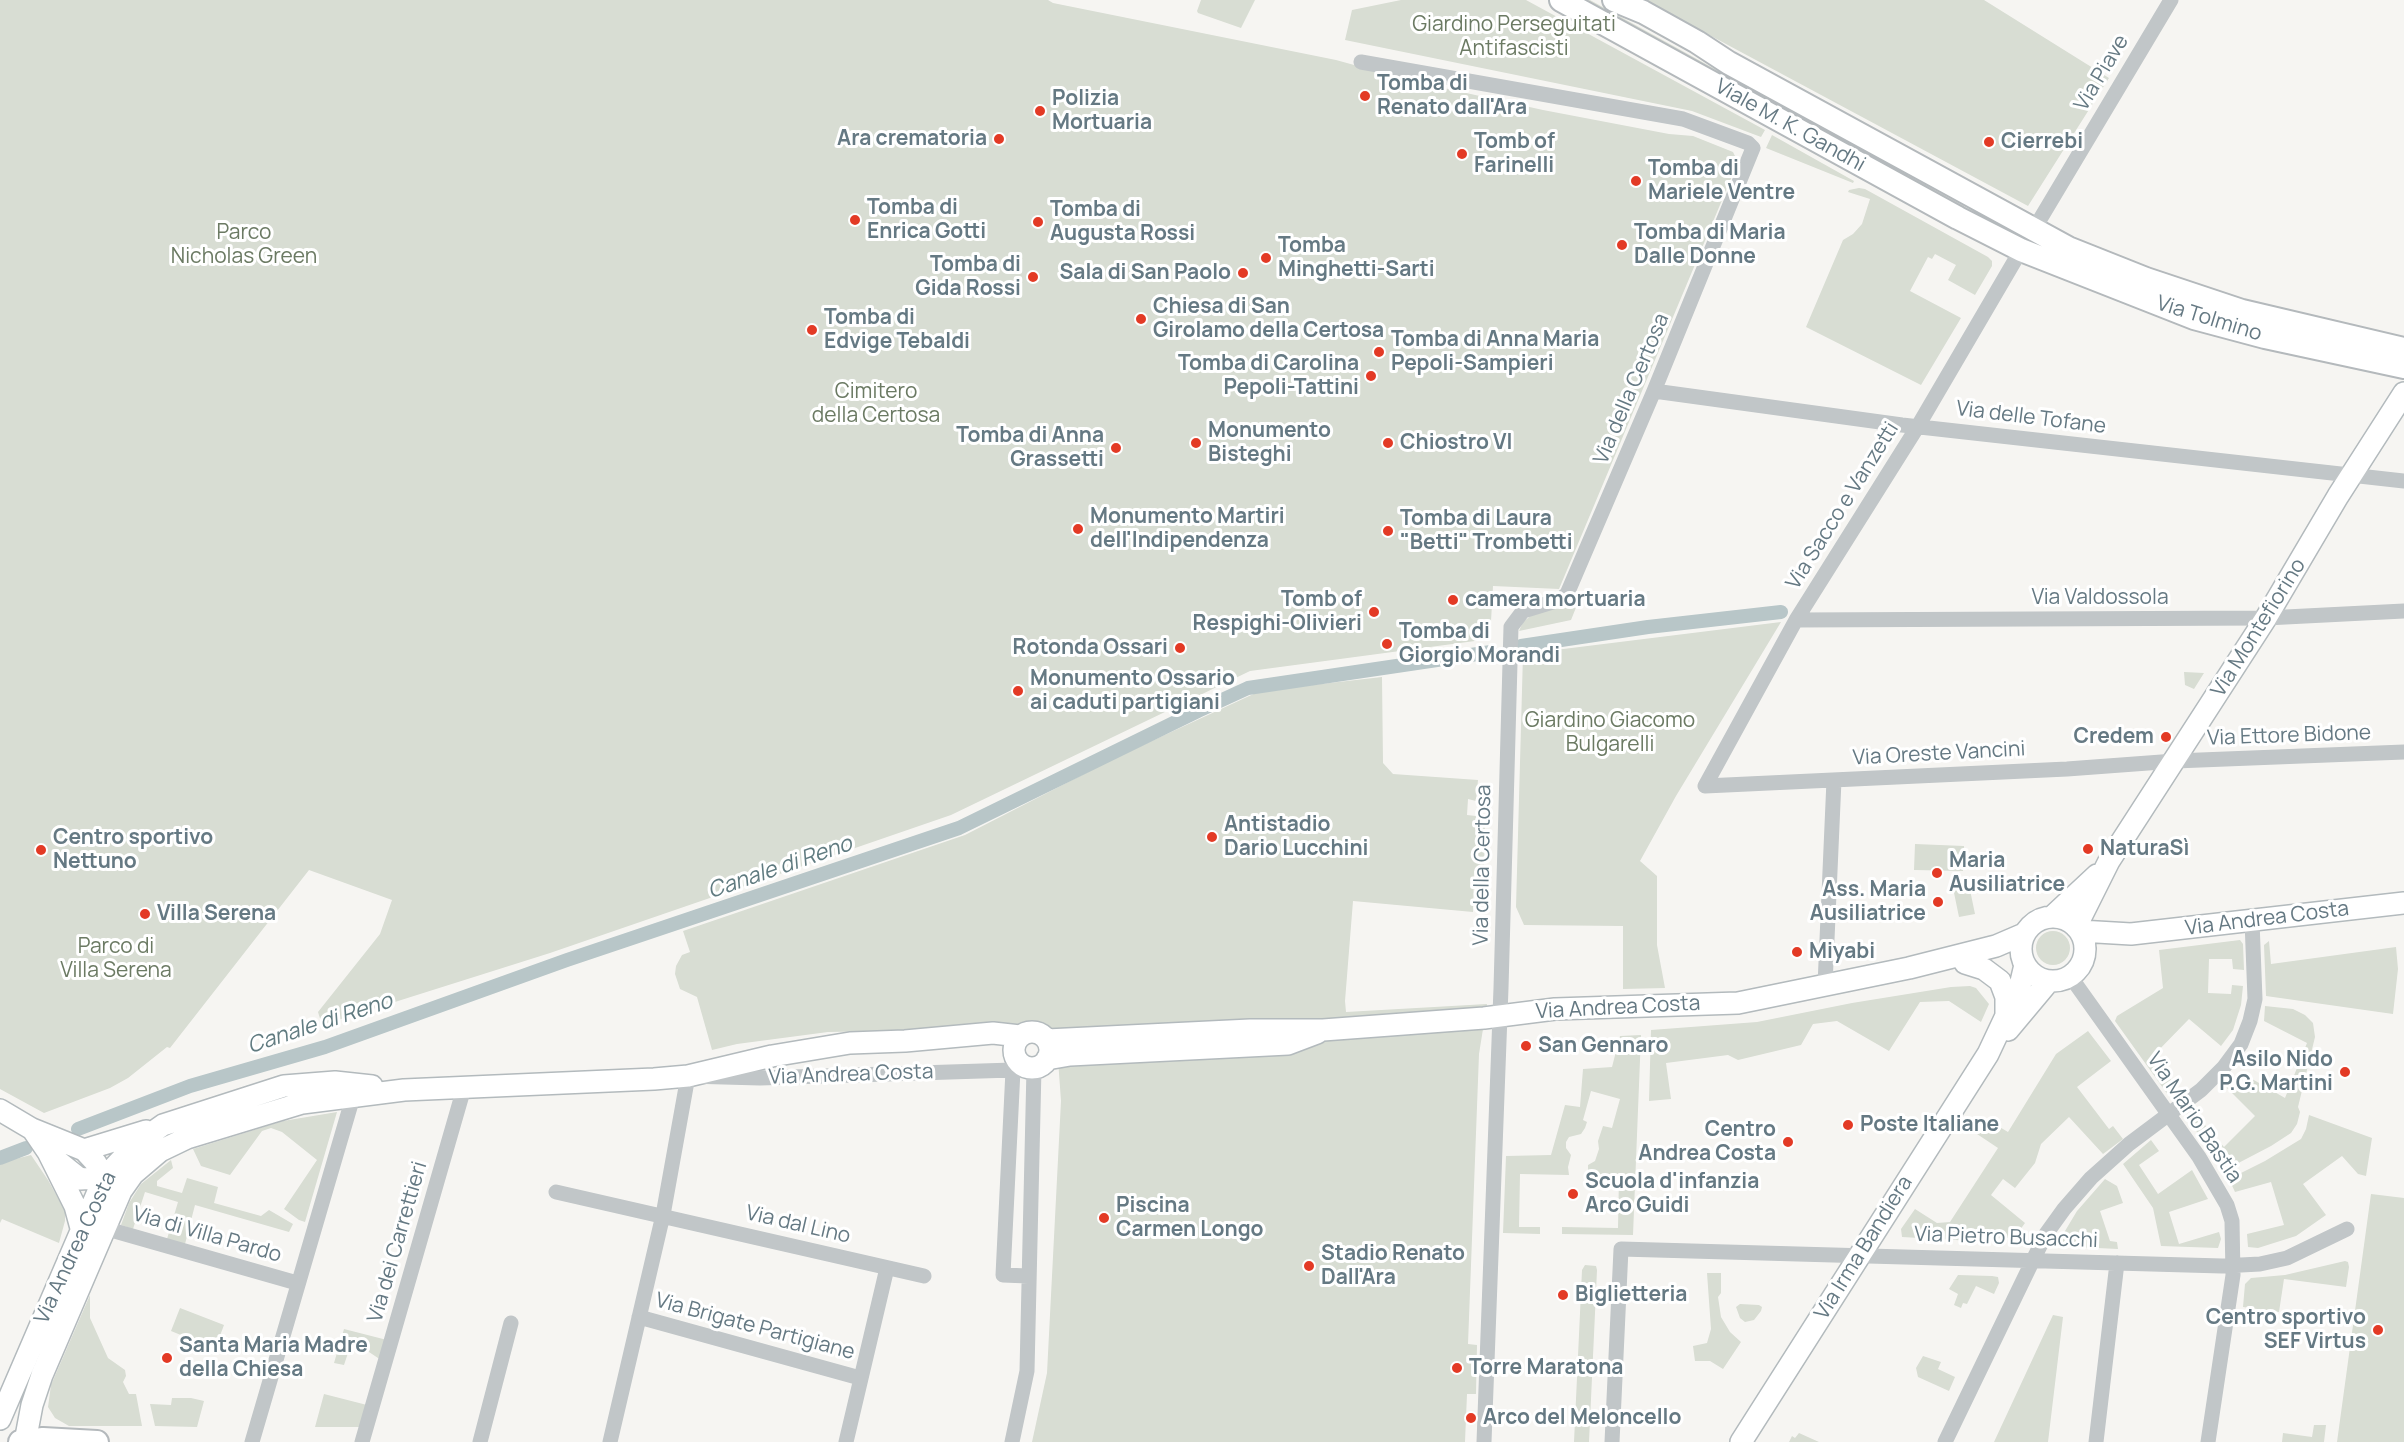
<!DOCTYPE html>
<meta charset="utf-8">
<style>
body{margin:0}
canvas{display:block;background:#f6f5f2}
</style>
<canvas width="2404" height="1442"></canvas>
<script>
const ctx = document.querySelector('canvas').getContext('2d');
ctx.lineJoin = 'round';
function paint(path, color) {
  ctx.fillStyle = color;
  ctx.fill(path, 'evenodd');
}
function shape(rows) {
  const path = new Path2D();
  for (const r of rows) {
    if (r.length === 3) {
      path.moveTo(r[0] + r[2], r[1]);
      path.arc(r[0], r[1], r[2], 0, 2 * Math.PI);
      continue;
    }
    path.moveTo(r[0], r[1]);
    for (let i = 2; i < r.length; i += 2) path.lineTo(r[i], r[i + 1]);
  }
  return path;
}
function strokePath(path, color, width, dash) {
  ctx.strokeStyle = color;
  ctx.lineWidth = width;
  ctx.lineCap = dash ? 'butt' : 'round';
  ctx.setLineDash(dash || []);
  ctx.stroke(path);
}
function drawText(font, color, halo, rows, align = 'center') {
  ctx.font = font + ' Manrope,sans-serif';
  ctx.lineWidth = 6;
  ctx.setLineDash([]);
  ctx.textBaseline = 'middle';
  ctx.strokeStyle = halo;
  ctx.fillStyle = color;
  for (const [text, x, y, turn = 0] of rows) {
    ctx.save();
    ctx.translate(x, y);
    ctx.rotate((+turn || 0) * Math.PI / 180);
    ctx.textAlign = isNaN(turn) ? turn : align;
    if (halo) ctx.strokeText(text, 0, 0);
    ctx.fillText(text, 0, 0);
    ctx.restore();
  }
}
const green = shape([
 [0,0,1048,0,1053,3,1336,60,1412,81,1543,110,1669,134,1693,136,1733,152,1738,162,1559,589,1493,586,1490,639,1250,671,951,815,550,953,322,1025,318,1012,380,934,392,900,309,870,170,1048,167,1047,128,1078,110,1088,44,1113,0,1089],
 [1201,0,1255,0,1241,28,1198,13,1197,11],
 [1401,0,1526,0,1765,130,1761,137,1692,111,1345,40,1352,10],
 [1586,0,1590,0,1985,218,1984,219],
 [1644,0,1984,0,2109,78,2028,206],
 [1772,135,1854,181,1853,183,1766,148],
 [1859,188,1865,189,1988,257,1992,261,1992,266,1975,295,1948,280,1956,265,1935,254,1932,259,1928,257,1910,291,1961,318,1921,385,1806,327,1843,240,1853,234,1862,224,1870,199,1848,192,1849,190],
 [1572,604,1577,605,1571,620,1519,631,1523,622,1533,614],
 [1781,622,1676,796,1640,861,1657,876,1657,945,1665,988,1623,989,1623,926,1524,925,1516,907,1523,654],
 [2184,672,2204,673,2194,689,2185,685],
 [1382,677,1383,763,1393,774,1478,780,1476,801,1468,799,1467,815,1485,817,1484,871,1474,871,1473,912,1353,901,1345,1001,1346,1012,1487,1004,1479,1054,1468,1344,1477,1345,1476,1394,1467,1394,1465,1442,1032,1442,1047,1373,1061,1101,1056,1032,941,1030,828,1032,737,1044,712,1050,697,997,680,989,675,974,676,966,682,955,690,952,683,931,965,835,1117,757,1260,691],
 [1915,844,1964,846,1963,871,1914,870],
 [1969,885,1975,914,1959,917,1953,888],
 [2053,948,17],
 [2240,940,2243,944,2244,970,2233,969,2232,959,2209,959,2208,993,2231,994,2232,985,2243,986,2241,1005,2233,1030,2221,1046,2189,1019,2153,1056,2179,1090,2172,1096,2168,1095,2115,1021,2117,1016,2163,988,2159,950],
 [2269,941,2271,964,2396,947,2398,969,2393,1014,2266,996,2264,945],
 [1970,986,1976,988,1989,1004,1981,1022,1949,1001,1920,1002,1889,1051,1837,1021,1813,1024,1801,1045,1738,1060,1728,1055,1666,1063,1671,1099,1649,1101,1651,1030,1757,1022,1852,1003,1951,987],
 [2265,1006,2293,1009,2305,1015,2313,1023,2315,1037,2298,1107,2300,1112,2297,1124,2291,1133,2271,1146,2225,1170,2218,1158,2185,1117,2186,1114,2192,1110,2224,1147,2255,1116,2224,1085,2232,1078,2240,1072,2285,1098,2307,1043,2264,1021],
 [2088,1031,2111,1061,2077,1087,2109,1129,2113,1126,2123,1139,2103,1154,2069,1117,2041,1144,2035,1163,2015,1188,2003,1179,1991,1195,2025,1223,2017,1234,2010,1238,1973,1236,1973,1241,1902,1237,1901,1229,1915,1209,1937,1223,1950,1222,1998,1148,1971,1130,1981,1116,2008,1132,2056,1054],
 [1641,1035,1633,1235,1562,1234,1562,1227,1618,1228,1619,1176,1588,1175,1588,1165,1595,1161,1599,1149,1598,1141,1603,1126,1612,1128,1620,1099,1591,1091,1583,1120,1587,1122,1585,1128,1581,1134,1569,1137,1566,1142,1566,1148,1571,1155,1568,1167,1569,1175,1520,1174,1519,1227,1540,1227,1540,1234,1503,1233,1506,1156,1551,1155,1565,1105,1580,1107,1583,1069,1612,1067,1620,1036],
 [337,1112,305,1222,299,1220,284,1209,317,1160,282,1132,271,1128,262,1131,230,1175,201,1166,193,1149,283,1121],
 [2309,1115,2372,1138,2366,1176,2358,1174,2342,1156,2303,1184,2326,1215,2296,1236,2258,1248,2248,1247,2247,1234,2284,1225,2271,1182,2235,1192,2229,1179,2265,1161,2301,1139,2306,1129],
 [2151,1140,2159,1151,2139,1165,2158,1194,2192,1170,2208,1199,2169,1212,2179,1244,2219,1232,2221,1239,2218,1248,2161,1246,2153,1208,2123,1164],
 [31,1155,48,1180,65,1211,65,1221,59,1243,2,1219,0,1223,0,1163],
 [171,1160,173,1168,157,1181,157,1186,182,1193,187,1178,218,1187,214,1203,261,1216,269,1210,293,1224,289,1232,195,1205,185,1244,167,1239,178,1202,145,1192,133,1229,121,1225,129,1203,141,1184],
 [2105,1179,2117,1186,2123,1203,2100,1211,2110,1241,2117,1242,2118,1249,2056,1246,2077,1211],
 [2371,1194,2404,1198,2404,1442,2337,1442],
 [2345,1261,2348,1262,2349,1267,2346,1287,2284,1279,2279,1312,2243,1307,2245,1284,2251,1278,2285,1275],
 [1585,1265,1596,1266,1597,1270,1589,1442,1574,1442,1582,1270],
 [1707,1273,1721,1273,1721,1293,1718,1297,1721,1317,1730,1332,1741,1342,1723,1369,1710,1361,1695,1361,1693,1346,1707,1343,1711,1329],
 [1958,1275,1992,1276,1998,1277,1999,1283,1994,1294,1976,1286,1967,1304,1963,1303,1961,1308,1954,1305,1958,1294,1949,1289],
 [90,1295,90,1318,108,1358,125,1370,126,1376,123,1382,129,1394,136,1394,142,1426,69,1426,55,1418,48,1407,51,1385],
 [1740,1304,1759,1305,1762,1307,1761,1311,1754,1320,1745,1322,1740,1318,1736,1307],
 [180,1308,224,1325,215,1349,171,1331],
 [2053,1315,2063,1317,2048,1442,1994,1442],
 [344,1329,387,1340,381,1360,363,1348,350,1347,344,1365,334,1363],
 [1923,1356,1941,1362,1938,1369,1955,1377,1949,1391,1918,1377,1916,1368],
 [324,1394,367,1405,361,1427,315,1427],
 [172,1398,191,1398,204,1401,197,1427,155,1426,150,1404,171,1405],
 [2314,1425,2326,1425,2324,1442,2282,1442,2283,1433,2312,1437],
 [1799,1433,1819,1442,1789,1442,1792,1436,1795,1438]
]);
const canal = shape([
 [1521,646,1648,627,1781,612],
 [78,1129,190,1086,325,1047,567,960,959,828,1198,711,1248,688,1491,652],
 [0,1158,26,1148]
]);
const street = shape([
 [1361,62,1683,119,1748,143,1753,148,1654,391,1567,594,1559,600,1523,611,1511,627,1501,988,1484,1442],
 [2033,231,2171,0],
 [1654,391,1902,425,2404,481],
 [1796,620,2266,618,2404,611],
 [1705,786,2067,769,2175,761,2404,752],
 [1705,786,1796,620,1918,426,2021,250],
 [2070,976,2199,1157,2227,1205,2232,1221,2233,1275,2208,1442],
 [1825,985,1834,780],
 [1019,1063,1013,1070,1003,1275,1028,1276],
 [556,1192,924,1276],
 [104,1228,297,1283],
 [639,1317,860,1378],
 [252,1442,353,1097],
 [362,1442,464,1088],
 [480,1442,511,1323],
 [610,1442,663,1215,688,1076,760,1078,1013,1070],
 [846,1442,887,1268],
 [1012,1442,1027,1371,1034,1068],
 [1612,1442,1621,1249,2222,1266,2260,1264,2287,1258,2347,1229],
 [1945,1442,2033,1260,2046,1234,2064,1209,2091,1178,2129,1144,2201,1090,2224,1067,2241,1044,2250,1021,2255,999,2252,921],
 [2096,1442,2117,1263]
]);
const secondary = shape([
 [2053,916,2097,875],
 [2053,949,32],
 [2076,927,2109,861,2266,618,2338,496,2404,393],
 [2080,931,2131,934,2404,903],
 [1965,963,1984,969,2000,981,2006,997,2006,1015],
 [2008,1030,2049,981],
 [1032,1050,18],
 [1047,1040,1250,1030,1323,1030,1484,1018,1555,1009,1738,1003,1909,968,1996,946,2024,934],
 [1047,1059,1070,1055,1288,1044,1317,1033],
 [0,1110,32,1129,84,1150,96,1163,109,1190],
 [33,1130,48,1152,75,1206,81,1228],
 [84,1150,146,1131],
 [55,1159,80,1179,115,1177],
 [0,1419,104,1178,136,1144,163,1125,284,1086,335,1082,372,1086],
 [25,1442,32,1405,42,1375,121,1191,133,1174,160,1151,187,1138,302,1103,404,1090,654,1079,688,1076,772,1056,850,1043,905,1041,993,1033,1020,1036],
 [1741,1442,1988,1054,2020,986,2025,965]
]);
const primary = shape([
 [1561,0,1958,218,2021,250,2194,318,2265,337,2404,367],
 [1614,0,1643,12,1697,42,1729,63,2068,248,2146,279,2242,311,2404,349],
 [20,1442,43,1439,97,1442]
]);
const markers = [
 [1365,96,6,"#e33a25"],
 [1040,111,6,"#e33a25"],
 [999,139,6,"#e33a25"],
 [1989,142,6,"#e33a25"],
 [1462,154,6,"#e33a25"],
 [1636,181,6,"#e33a25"],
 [855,220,6,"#e33a25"],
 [1038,222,6,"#e33a25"],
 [1622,245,6,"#e33a25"],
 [1266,258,6,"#e33a25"],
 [1243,273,6,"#e33a25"],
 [1033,277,6,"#e33a25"],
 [1141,319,6,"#e33a25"],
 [812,330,6,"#e33a25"],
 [1379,352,6,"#e33a25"],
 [1371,376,6,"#e33a25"],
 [1196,443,6,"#e33a25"],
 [1388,443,6,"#e33a25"],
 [1116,448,6,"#e33a25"],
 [1078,529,6,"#e33a25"],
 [1388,531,6,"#e33a25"],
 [1453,600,6,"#e33a25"],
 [1374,612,6,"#e33a25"],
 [1387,644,6,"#e33a25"],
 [1180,648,6,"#e33a25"],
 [1018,691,6,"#e33a25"],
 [2166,737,6,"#e33a25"],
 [1212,837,6,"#e33a25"],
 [2088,849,6,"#e33a25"],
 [41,850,6,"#e33a25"],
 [1937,873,6,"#e33a25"],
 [1938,902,6,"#e33a25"],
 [145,914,6,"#e33a25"],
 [1797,952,6,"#e33a25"],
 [1526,1046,6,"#e33a25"],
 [2345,1072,6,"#e33a25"],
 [1848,1125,6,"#e33a25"],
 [1788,1142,6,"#e33a25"],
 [1573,1194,6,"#e33a25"],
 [1104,1218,6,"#e33a25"],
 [1309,1266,6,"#e33a25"],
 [1563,1295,6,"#e33a25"],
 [2378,1330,6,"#e33a25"],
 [167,1358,6,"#e33a25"],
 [1457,1368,6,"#e33a25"],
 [1471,1418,6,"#e33a25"]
];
const parkNames = [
 ["Giardino Perseguitati",1514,25],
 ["Antifascisti",1514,49],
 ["Parco",244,233],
 ["Nicholas Green",244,257],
 ["Cimitero",876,392],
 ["della Certosa",876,416],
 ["Giardino Giacomo",1610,721],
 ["Bulgarelli",1610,745],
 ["Parco di",116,947],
 ["Villa Serena",116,971]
];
const streetNames = [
 ["Via Piave",2102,73,-59],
 ["Viale M. K. Gandhi",1790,126,29],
 ["Via Tolmino",2209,319,17],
 ["Via della Certosa",1632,389,-67],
 ["Via delle Tofane",2031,418,7],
 ["Via Sacco e Vanzetti",1843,506,-58],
 ["Via Valdossola",2100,598],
 ["Via Montefiorino",2259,628,-58],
 ["Via Ettore Bidone",2289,736,-2],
 ["Via Oreste Vancini",1939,754,-3],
 ["Via della Certosa",1483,865,-89],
 ["Via Andrea Costa",2267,919,-7],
 ["Via Andrea Costa",1618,1008,-3],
 ["Via Andrea Costa",851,1075,-2],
 ["Via Mario Bastia",2194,1118,56],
 ["Via dal Lino",798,1225,13],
 ["Via di Villa Pardo",207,1235,16],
 ["Via Pietro Busacchi",2006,1238,2],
 ["Via dei Carrettieri",398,1242,-74],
 ["Via Andrea Costa",76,1248,-65],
 ["Via Irma Bandiera",1864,1248,-58],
 ["Via Brigate Partigiane",755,1327,15]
];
const poiNames = [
 ["Tomba di",1377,84],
 ["Renato dall'Ara",1377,108],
 ["Polizia",1052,99],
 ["Mortuaria",1052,123],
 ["Ara crematoria",987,139,"right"],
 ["Tomb of",1474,142],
 ["Farinelli",1474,166],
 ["Cierrebi",2001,142],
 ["Tomba di",1648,169],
 ["Mariele Ventre",1648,193],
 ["Tomba di",867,208],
 ["Enrica Gotti",867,232],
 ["Tomba di",1050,210],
 ["Augusta Rossi",1050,234],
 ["Tomba di Maria",1634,233],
 ["Dalle Donne",1634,257],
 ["Tomba",1278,246],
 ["Minghetti-Sarti",1278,270],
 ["Tomba di",1021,265,"right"],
 ["Gida Rossi",1021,289,"right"],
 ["Sala di San Paolo",1231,273,"right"],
 ["Chiesa di San",1153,307],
 ["Girolamo della Certosa",1153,331],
 ["Tomba di",824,318],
 ["Edvige Tebaldi",824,342],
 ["Tomba di Anna Maria",1391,340],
 ["Pepoli-Sampieri",1391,364],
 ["Tomba di Carolina",1359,364,"right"],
 ["Pepoli-Tattini",1359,388,"right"],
 ["Monumento",1208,431],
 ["Bisteghi",1208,455],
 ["Tomba di Anna",1104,436,"right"],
 ["Grassetti",1104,460,"right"],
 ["Chiostro VI",1400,443],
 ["Monumento Martiri",1090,517],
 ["dell'Indipendenza",1090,541],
 ["Tomba di Laura",1400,519],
 ["\"Betti\" Trombetti",1400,543],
 ["Tomb of",1362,600,"right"],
 ["Respighi-Olivieri",1362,624,"right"],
 ["camera mortuaria",1465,600],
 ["Tomba di",1399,632],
 ["Giorgio Morandi",1399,656],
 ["Rotonda Ossari",1168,648,"right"],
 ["Monumento Ossario",1030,679],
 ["ai caduti partigiani",1030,703],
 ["Credem",2154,737,"right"],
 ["Antistadio",1224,825],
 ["Dario Lucchini",1224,849],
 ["Centro sportivo",53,838],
 ["Nettuno",53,862],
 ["NaturaSì",2100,849],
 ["Maria",1949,861],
 ["Ausiliatrice",1949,885],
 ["Ass. Maria",1926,890,"right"],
 ["Ausiliatrice",1926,914,"right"],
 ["Villa Serena",157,914],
 ["Miyabi",1809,952],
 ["San Gennaro",1538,1046],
 ["Asilo Nido",2333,1060,"right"],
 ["P.G. Martini",2333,1084,"right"],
 ["Poste Italiane",1860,1125],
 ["Centro",1776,1130,"right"],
 ["Andrea Costa",1776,1154,"right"],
 ["Scuola d'infanzia",1585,1182],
 ["Arco Guidi",1585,1206],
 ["Piscina",1116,1206],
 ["Carmen Longo",1116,1230],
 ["Stadio Renato",1321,1254],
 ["Dall'Ara",1321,1278],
 ["Biglietteria",1575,1295],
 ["Centro sportivo",2366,1318,"right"],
 ["SEF Virtus",2366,1342,"right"],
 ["Santa Maria Madre",179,1346],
 ["della Chiesa",179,1370],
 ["Torre Maratona",1469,1368],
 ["Arco del Meloncello",1483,1418]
];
const waterNames = [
 ["Canale di Reno",780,868,-19],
 ["Canale di Reno",320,1024,-18]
];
paint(green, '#d8ddd3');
strokePath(canal, '#b8c6c8', 14);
strokePath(secondary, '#b3babd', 24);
strokePath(primary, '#b4b9bc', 26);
strokePath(street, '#c1c6c8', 15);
strokePath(secondary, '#fff', 21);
strokePath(primary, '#fff', 22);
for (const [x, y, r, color] of markers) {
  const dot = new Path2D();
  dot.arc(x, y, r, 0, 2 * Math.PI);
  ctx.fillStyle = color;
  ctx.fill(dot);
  strokePath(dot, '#fff', 2);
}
drawText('21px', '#6b7a63', '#fff', parkNames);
drawText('21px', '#657983', '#fff', streetNames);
drawText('bold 21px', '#657983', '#fff', poiNames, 'left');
drawText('italic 22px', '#607b80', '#fff', waterNames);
</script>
